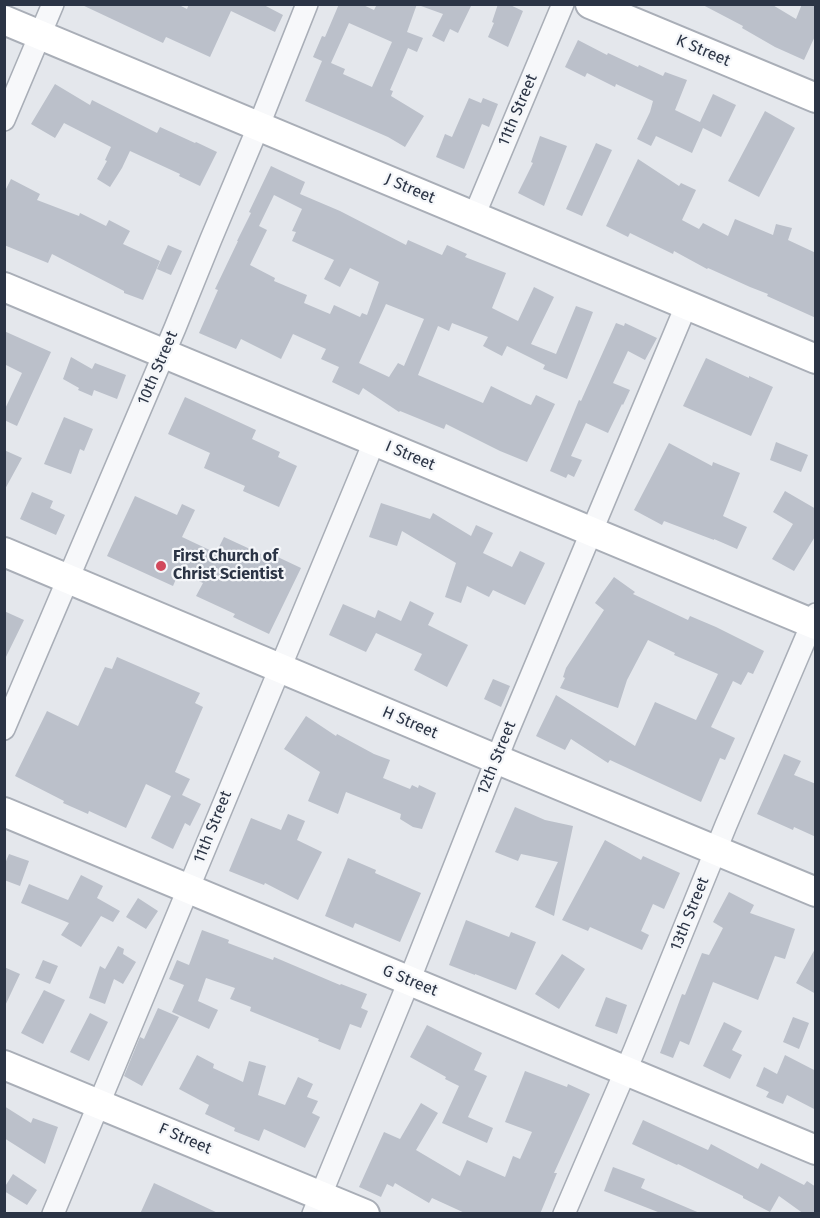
<!DOCTYPE html>
<style>
body{margin:0}
#map{position:relative;width:820px;height:1218px;overflow:hidden;background:#e4e7ec;font-family:"Fira Sans",sans-serif}
canvas{display:block}
.frame{position:absolute;inset:0;border:6px solid #2b3445;pointer-events:none}
</style>
<div id="map">
<canvas width="820" height="1218"></canvas>
<div class="frame"></div>
</div>
<script>
const ctx = document.querySelector('canvas').getContext('2d');
ctx.lineJoin = 'round';
function paint(path, color) {
  ctx.fillStyle = color;
  ctx.fill(path, 'evenodd');
}
function shape(rows) {
  const path = new Path2D();
  for (const r of rows) {
    path.moveTo(r[0], r[1]);
    for (let i = 2; i < r.length; i += 2) path.lineTo(r[i], r[i + 1]);
  }
  return path;
}
function strokePath(path, color, width, dash) {
  ctx.strokeStyle = color;
  ctx.lineWidth = width;
  ctx.lineCap = dash ? 'butt' : 'round';
  ctx.setLineDash(dash || []);
  ctx.stroke(path);
}
function drawText(font, color, halo, rows, align = 'center') {
  ctx.font = font + ' "Fira Sans",sans-serif';
  ctx.lineWidth = 4.5;
  ctx.setLineDash([]);
  ctx.textBaseline = 'middle';
  ctx.strokeStyle = halo;
  ctx.fillStyle = color;
  for (const [text, x, y, turn = 0] of rows) {
    ctx.save();
    ctx.translate(x, y);
    ctx.rotate((+turn || 0) * Math.PI / 180);
    ctx.textAlign = isNaN(turn) ? turn : align;
    if (halo) ctx.strokeText(text, 0, 0);
    ctx.fillText(text, 0, 0);
    ctx.restore();
  }
}
const building = shape([
 [80,4,177,4,187,9,189,4,262,4,283,15,275,32,231,11,210,57,166,37,163,43],
 [339,4,361,4,374,10,377,4,417,4,407,32,423,38,417,52,408,48,390,90,393,91,391,96,424,116,405,147,388,137,305,101,322,61,313,57,322,36,325,37],
 [349,23,392,42,372,87,343,74,345,69,331,63],
 [421,4,472,4,458,33,450,29,444,42,432,36,443,14,421,6],
 [498,4,508,4,523,11,508,47,488,37,494,23,492,22],
 [701,4,771,4,796,19,802,4,816,4,816,34,804,60,775,47,742,28,743,26],
 [578,40,607,55,608,53,638,67,639,65,663,76,665,72,687,80,675,110,700,122,713,94,736,105,721,137,703,128,692,153,656,136,651,146,637,139,650,112,653,101,616,84,615,87,587,73,585,77,565,67],
 [55,84,90,105,92,100,157,133,160,127,195,143,196,142,217,152,200,186,179,176,180,174,130,151,122,168,110,187,97,179,107,161,105,160,111,147,64,123,55,138,31,124],
 [469,98,481,103,483,98,498,104,489,127,482,124,464,169,436,157,445,134,452,137],
 [765,111,795,128,759,197,728,181],
 [540,136,567,146,544,206,518,193,533,163,531,162],
 [596,143,612,150,582,216,566,209],
 [638,159,679,186,681,183,696,190,682,220,699,229,703,223,728,236,735,219,773,235,776,224,792,228,788,240,816,253,816,318,767,296,768,294,750,287,708,268,707,269,674,251,673,254,630,233,628,237,606,226],
 [271,166,305,182,300,194,340,211,406,245,408,240,442,255,447,245,467,254,465,257,506,273,492,308,518,321,534,287,554,297,531,344,556,354,576,306,593,312,567,379,543,369,545,365,507,346,502,356,483,346,488,337,452,323,449,331,438,326,418,375,483,403,491,386,526,403,531,405,536,395,555,404,527,462,500,451,446,424,444,429,400,411,399,412,363,388,359,395,332,382,339,367,321,359,326,349,293,334,281,359,241,339,236,349,199,333,218,290,215,289,238,241,237,241,251,213,249,212],
 [274,195,302,209,292,231,296,232,292,241,334,260,324,279,340,287,350,268,379,282,367,315,362,313,360,317,334,305,330,314,304,303,307,295,274,281,275,278,250,265,267,230,259,226],
 [386,304,424,319,404,366,398,363,389,377,359,363],
 [11,179,40,194,37,200,79,216,80,213,106,226,109,220,130,231,123,244,160,261,143,300,124,293,124,291,52,254,48,263,4,245,4,193],
 [168,245,182,251,171,275,157,269],
 [616,323,624,326,625,323,657,338,645,360,628,351,613,383,630,390,623,405,622,404,608,433,586,423,571,456,582,460,574,477,568,474,566,478,550,471,579,400,581,401],
 [4,331,51,352,17,426,4,420,4,411,22,373,4,364],
 [71,357,92,369,95,363,126,375,117,399,94,390,92,396,78,390,79,388,63,379],
 [706,358,749,378,749,376,773,387,751,436,683,406],
 [185,397,256,430,252,439,280,452,278,457,297,466,279,507,243,491,245,486,204,468,210,453,168,434],
 [64,417,93,429,84,451,80,449,71,474,44,464],
 [776,442,808,455,801,472,770,460],
 [669,443,712,466,713,462,740,473,723,516,747,527,737,549,714,539,714,540,664,521,662,525,634,510],
 [4,450,22,458,4,491],
 [785,491,816,509,816,535,794,571,772,559,793,524,773,512],
 [32,492,53,501,50,508,65,515,56,535,20,519],
 [135,496,177,515,182,504,195,510,182,537,216,553,224,537,263,555,265,551,301,568,269,634,233,617,235,614,196,596,203,583,179,572,173,586,107,556],
 [381,503,430,519,433,513,471,536,476,525,493,533,483,553,512,567,520,551,545,563,525,605,493,590,489,597,467,586,461,603,445,597,456,563,402,531,397,546,369,537],
 [614,577,635,592,633,594,688,620,690,616,716,627,764,651,753,674,748,672,741,685,733,681,711,727,735,738,725,760,720,758,701,802,610,760,608,763,571,739,565,750,536,736,556,695,635,746,655,702,696,720,718,674,674,655,675,653,648,640,627,680,618,708,560,688,565,678,563,677,566,668,604,610,595,603],
 [410,601,434,613,428,625,468,645,447,687,414,670,422,654,376,633,366,652,329,635,343,604,375,618,378,610,401,621],
 [4,611,24,620,4,661],
 [117,657,200,693,195,703,203,707,175,772,190,779,182,795,201,804,190,826,185,823,173,849,151,838,171,796,146,784,126,828,89,811,88,814,63,803,64,801,15,776,47,711,78,726,105,667,112,669],
 [493,679,510,686,501,707,484,699],
 [306,716,336,736,337,734,374,754,390,760,383,778,410,789,412,785,418,788,419,785,436,793,422,829,413,827,400,819,401,814,346,792,338,814,308,801,320,772,284,749],
 [784,754,801,761,794,775,816,784,816,837,794,827,793,830,757,814],
 [515,807,545,820,573,826,554,916,535,907,558,862,521,854,518,861,495,852],
 [288,814,305,821,297,840,322,852,298,900,265,883,264,885,229,871,251,818,281,830],
 [605,840,641,860,643,856,680,873,664,909,653,904,641,931,649,935,642,950,590,927,588,931,562,920],
 [9,854,29,861,20,886,4,880,4,866],
 [348,858,376,870,375,873,421,893,400,942,355,923,353,928,325,916],
 [81,875,103,886,97,898,120,911,113,922,101,916,81,947,61,935,69,923,21,903,29,884,68,900],
 [729,892,754,905,750,913,795,929,785,959,775,956,758,1000,713,982,689,1045,680,1041,673,1058,660,1053,682,994,685,995,702,953,709,955,723,928,713,922],
 [138,898,158,911,146,929,126,917],
 [466,920,509,937,511,932,536,942,516,990,475,974,475,975,449,965],
 [202,930,229,940,228,943,273,960,274,957,340,985,341,984,367,994,361,1008,368,1011,361,1028,350,1024,340,1050,318,1041,319,1039,250,1011,251,1007,230,999,235,988,206,978,198,1001,218,1010,209,1029,172,1012,184,985,169,979,177,960,189,965],
 [118,946,124,949,123,954,136,962,123,984,114,979,105,1004,89,998,100,966,105,969],
 [816,947,816,994,796,983],
 [562,954,585,969,559,1009,535,994],
 [43,960,58,966,50,984,35,978],
 [4,967,20,974,4,1008],
 [44,990,65,1000,43,1044,21,1033],
 [606,997,627,1005,617,1034,595,1026],
 [158,1008,179,1017,142,1086,124,1076,140,1037,144,1039],
 [90,1013,108,1022,89,1061,70,1052],
 [793,1017,809,1023,799,1049,783,1042],
 [724,1022,742,1031,732,1050,742,1055,730,1079,703,1066],
 [427,1025,482,1053,474,1070,487,1076,468,1117,493,1128,487,1143,442,1123,459,1086,445,1079,446,1077,410,1057],
 [197,1055,214,1064,213,1068,243,1082,249,1061,266,1066,258,1095,285,1105,298,1077,313,1084,307,1097,318,1101,312,1113,320,1117,305,1148,264,1129,259,1141,234,1131,235,1128,205,1114,209,1105,179,1089],
 [785,1055,816,1071,816,1110,787,1095,783,1104,766,1097,769,1092,756,1086,764,1067,777,1074],
 [525,1071,567,1087,568,1084,590,1094,554,1173,557,1173,540,1214,467,1214,432,1198,429,1203,395,1183,393,1187,387,1184,381,1197,359,1187,384,1132,400,1139,421,1103,438,1113,416,1150,460,1176,467,1160,505,1177,513,1156,520,1159,532,1132,505,1122],
 [4,1106,31,1123,33,1118,58,1127,45,1164,4,1138],
 [643,1120,708,1150,711,1144,758,1169,761,1163,804,1185,807,1181,816,1187,816,1214,804,1214,779,1196,770,1212,743,1198,743,1196,678,1164,677,1165,632,1144],
 [613,1167,645,1179,641,1188,702,1214,663,1214,604,1191],
 [13,1174,37,1190,27,1205,4,1191,4,1188],
 [154,1183,220,1214,140,1214]
]);
const street = shape([
 [4,120,53,4],
 [474,216,563,4],
 [4,729,175,328,211,239,259,125,307,4],
 [53,1214,374,442],
 [313,1214,409,981,505,738,686,306],
 [564,1214,634,1051,726,825,816,614]
]);
const secondary = shape([
 [590,4,816,98],
 [4,20,816,359],
 [4,287,816,625],
 [4,552,496,759,816,892],
 [4,812,816,1150],
 [4,1065,365,1214]
]);
const markers = [
 [161,566,6,"#d1495b"]
];
const streetNames = [
 ["K Street",703,51,23],
 ["11th Street",518,110,-67],
 ["J Street",410,189,23],
 ["10th Street",158,368,-67],
 ["I Street",410,456,23],
 ["H Street",410,723,23],
 ["12th Street",497,758,-68],
 ["11th Street",213,827,-68],
 ["13th Street",690,914,-68],
 ["G Street",410,981,22],
 ["F Street",185,1139,23]
];
const poiNames = [
 ["First Church of",173,557],
 ["Christ Scientist",173,575]
];
paint(building, '#bbc0ca');
strokePath(street, '#a9aeb7', 24);
strokePath(secondary, '#a9aeb7', 32);
strokePath(street, '#f7f8fa', 21);
strokePath(secondary, '#fff', 28);
for (const [x, y, r, color] of markers) {
  const dot = new Path2D();
  dot.arc(x, y, r, 0, 2 * Math.PI);
  ctx.fillStyle = color;
  ctx.fill(dot);
  strokePath(dot, '#f4f6f9', 2);
}
drawText('16px', '#2b3445', '#f4f6f9', streetNames);
drawText('bold 16px', '#2b3445', '#f4f6f9', poiNames, 'left');
</script>
